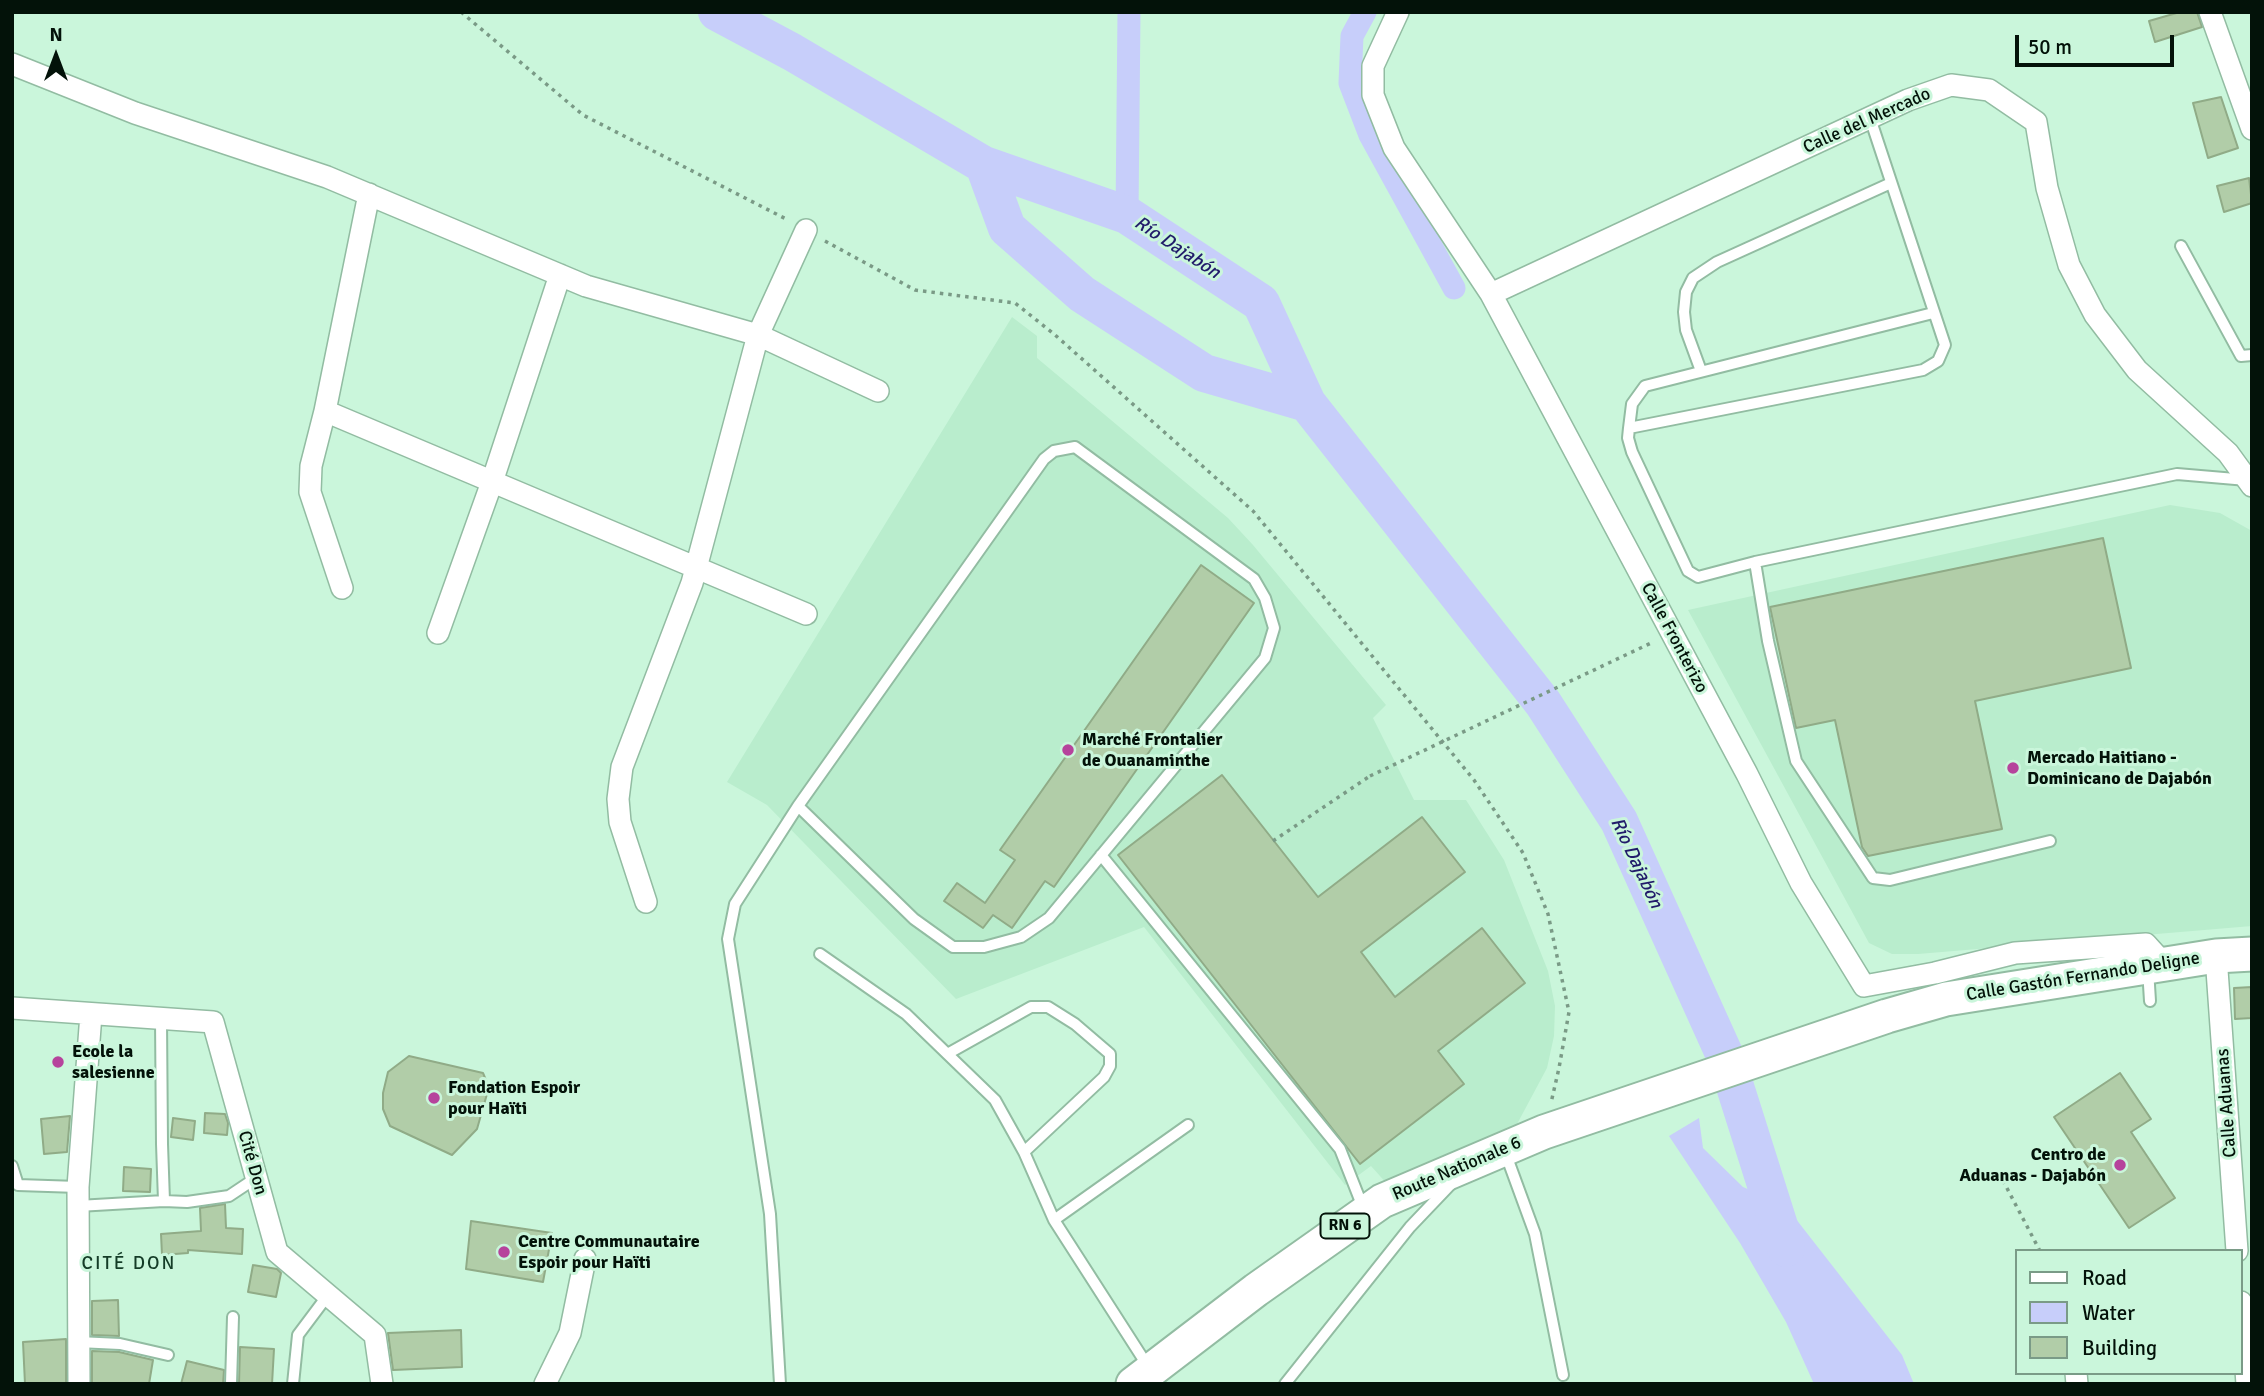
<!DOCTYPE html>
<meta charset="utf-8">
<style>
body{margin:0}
#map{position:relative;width:2264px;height:1396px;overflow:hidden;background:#caf6db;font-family:Signika,sans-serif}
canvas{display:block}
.frame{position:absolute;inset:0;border:14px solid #031209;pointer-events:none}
.legend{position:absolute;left:2015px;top:1249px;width:228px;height:126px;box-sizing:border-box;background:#caf6db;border:2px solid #7a9b87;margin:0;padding:9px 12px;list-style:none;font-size:21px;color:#031209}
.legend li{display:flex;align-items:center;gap:14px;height:35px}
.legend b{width:35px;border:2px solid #7a9b87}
.north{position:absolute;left:21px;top:21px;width:70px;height:70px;-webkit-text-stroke:5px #caf6db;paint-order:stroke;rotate:0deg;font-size:19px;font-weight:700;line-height:28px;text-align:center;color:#031209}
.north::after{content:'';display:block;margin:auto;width:24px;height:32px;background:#031209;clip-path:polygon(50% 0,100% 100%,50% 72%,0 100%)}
.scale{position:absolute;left:2015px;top:35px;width:159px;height:32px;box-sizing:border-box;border:4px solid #031209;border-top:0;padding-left:9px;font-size:21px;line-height:24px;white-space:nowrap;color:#031209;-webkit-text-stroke:5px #caf6db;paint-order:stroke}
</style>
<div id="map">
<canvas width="2264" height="1396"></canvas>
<div class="frame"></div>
<ul class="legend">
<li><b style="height:9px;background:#fff"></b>Road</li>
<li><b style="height:19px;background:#c7cefa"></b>Water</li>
<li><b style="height:19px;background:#b1cda8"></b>Building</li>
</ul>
<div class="north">N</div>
<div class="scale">50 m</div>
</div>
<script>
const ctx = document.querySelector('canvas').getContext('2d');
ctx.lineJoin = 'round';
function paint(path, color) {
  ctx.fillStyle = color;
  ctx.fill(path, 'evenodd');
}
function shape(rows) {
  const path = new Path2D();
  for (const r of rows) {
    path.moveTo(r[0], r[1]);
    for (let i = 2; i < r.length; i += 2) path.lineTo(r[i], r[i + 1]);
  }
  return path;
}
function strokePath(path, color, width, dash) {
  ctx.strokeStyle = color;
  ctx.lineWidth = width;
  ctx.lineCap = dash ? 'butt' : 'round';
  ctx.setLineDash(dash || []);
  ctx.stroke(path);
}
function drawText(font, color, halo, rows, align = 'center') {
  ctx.font = font + ' Signika,sans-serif';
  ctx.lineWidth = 6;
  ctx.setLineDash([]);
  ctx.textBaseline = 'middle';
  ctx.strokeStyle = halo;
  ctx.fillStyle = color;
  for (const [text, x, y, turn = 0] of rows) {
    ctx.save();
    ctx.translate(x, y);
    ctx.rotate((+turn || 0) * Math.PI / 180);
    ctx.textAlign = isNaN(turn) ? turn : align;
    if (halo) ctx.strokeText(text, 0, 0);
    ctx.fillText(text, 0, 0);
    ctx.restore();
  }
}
const built = shape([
 [1012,317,1037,336,1037,358,1228,518,1253,545,1386,705,1373,718,1414,800,1466,800,1504,860,1548,971,1555,1006,1554,1036,1547,1068,1516,1126,1389,1186,1371,1166,1345,1185,1144,927,956,999,767,805,727,782],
 [2170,505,2220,513,2252,531,2252,926,1918,954,1892,954,1869,943,1688,610]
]);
const water = shape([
 [1699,1118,1703,1148,1743,1187,1785,1205,1902,1355,1914,1384,1814,1384,1786,1322,1740,1243,1669,1136]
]);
const canal = shape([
 [1365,12,1352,36,1350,83,1370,135,1454,288],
 [1127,215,1129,12]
]);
const river = shape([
 [717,12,792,52,984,165,1127,215,1261,303,1307,403,1543,703,1619,821,1726,1058,1786,1248],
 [984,165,1007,228,1082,294,1204,373,1307,403]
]);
const building = shape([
 [2180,12,2197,12,2202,27,2155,42,2149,21,2180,12],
 [2221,97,2238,148,2208,158,2193,103,2221,97],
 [2249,178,2252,203,2224,212,2217,186,2249,178],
 [2103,538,2131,668,1975,701,2002,829,1868,856,1862,847,1835,720,1796,728,1770,607,2103,538],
 [1201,565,1254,603,1054,887,1045,881,1012,928,993,915,983,928,944,901,957,883,985,903,1015,860,1000,850,1201,565],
 [1222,775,1318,897,1422,817,1465,872,1361,952,1395,997,1482,928,1525,983,1438,1051,1464,1084,1360,1164,1118,855,1222,775],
 [2252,987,2252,1018,2235,1019,2234,988,2252,987],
 [409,1056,483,1073,489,1087,477,1129,452,1155,390,1126,383,1109,383,1093,388,1072,409,1056],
 [2120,1073,2151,1119,2131,1132,2175,1198,2129,1228,2054,1117,2120,1073],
 [205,1113,225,1114,228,1123,227,1135,204,1133,205,1113],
 [70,1116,67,1152,44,1154,41,1119,70,1116],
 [173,1118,195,1121,193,1140,171,1137,173,1118],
 [124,1167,151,1169,150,1192,123,1191,124,1167],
 [225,1204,226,1228,243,1229,242,1254,188,1250,188,1253,162,1255,161,1234,201,1231,200,1208,225,1204],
 [471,1221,552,1233,543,1282,466,1269,471,1221],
 [253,1265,277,1269,281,1273,276,1297,248,1292,253,1265],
 [118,1300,119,1336,92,1335,92,1301,118,1300],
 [461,1330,462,1367,393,1370,388,1333,461,1330],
 [66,1339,66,1384,25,1384,23,1342,66,1339],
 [240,1347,274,1349,272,1384,239,1384,240,1347],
 [92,1351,119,1352,153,1360,149,1384,92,1384,92,1351],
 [187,1361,224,1370,223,1384,181,1384,187,1361]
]);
const path = shape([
 [461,12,583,115,788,220],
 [825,241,915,290,1015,303,1054,334,1253,511,1474,780,1523,853,1548,914,1569,1012,1559,1068,1551,1103],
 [1273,841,1370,776],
 [1999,1173,2040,1251]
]);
const service = shape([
 [1870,118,1945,345,1938,361,1923,370,1629,428,1628,438,1632,452,1688,571,1698,577,1755,562,2177,474,2247,480],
 [2181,246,2241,356,2252,355],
 [1701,371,1686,330,1684,312,1686,292,1693,278,1717,262,1891,183],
 [1629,428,1632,404,1645,386,1933,313],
 [1755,562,1768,641,1796,761,1873,878,1890,880,2050,841],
 [1101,855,1340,1149,1364,1210],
 [820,954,906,1014,995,1100,1024,1152,1054,1220,1149,1368],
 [2148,969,2150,1001],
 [161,1019,162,1144,164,1201],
 [949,1053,1031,1007,1048,1007,1075,1024,1110,1054,1110,1066,1104,1077,1024,1152],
 [1505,1152,1535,1234,1563,1375],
 [12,1166,18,1185,78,1187],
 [78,1206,164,1201,187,1202,229,1196,256,1178],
 [1054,1220,1188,1125],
 [78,1342,120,1344,168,1355],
 [231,1384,233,1317],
 [293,1384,298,1335,328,1295],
 [780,1384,770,1214,728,939,735,904,798,806,1044,459,1054,451,1075,447,1254,579,1265,598,1274,628,1265,658,1049,918,1021,937,984,947,953,947,914,919,798,806],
 [1285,1384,1410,1227,1451,1184]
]);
const minor = shape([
 [1398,12,1373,66,1373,95,1394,148,1491,294,1747,774,1801,883,1864,986,1935,973,2015,953,2146,944,2165,965],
 [2210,12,2252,129],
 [12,64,135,113,327,177,586,286,758,335,806,230],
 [1491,294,1908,100,1951,85,1989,90,2036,122,2047,188,2069,265,2095,315,2137,370,2228,453,2252,486],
 [325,411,806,614],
 [342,588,310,492,311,466,325,411,369,194],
 [438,633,492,482,560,275],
 [646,902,620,822,618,799,622,767,692,583,758,335,878,391],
 [2216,956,2237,1251],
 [12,1008,213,1022,277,1252,375,1335,382,1384],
 [2241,1302,2247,1384],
 [2076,1373,2077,1384],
 [79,1384,78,1187,91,1014],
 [545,1384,570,1333,585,1259]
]);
const primary = shape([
 [1133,1384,1256,1290,1382,1201,1544,1132,1887,1016,1946,999,2216,956,2252,954]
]);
const pathBridge = shape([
 [1370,776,1651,643]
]);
const markers = [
 [1068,750,7,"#b6439c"],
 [2013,768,7,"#b6439c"],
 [58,1062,7,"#b6439c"],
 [434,1098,7,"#b6439c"],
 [2120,1165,7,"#b6439c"],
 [504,1252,7,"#b6439c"]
];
const shields = [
 [1345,1226,49]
];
const shieldNames = [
 ["RN 6",1345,1226]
];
const streetNames = [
 ["Calle del Mercado",1867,121,-24],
 ["Calle Fronterizo",1674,638,62],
 ["Calle Gastón Fernando Deligne",2083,977,-9],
 ["Calle Aduanas",2227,1103,-94],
 ["Cité Don",252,1163,74],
 ["Route Nationale 6",1457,1169,-23]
];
const poiNames = [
 ["Marché Frontalier",1082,740],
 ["de Ouanaminthe",1082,761],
 ["Mercado Haitiano -",2027,758],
 ["Dominicano de Dajabón",2027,779],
 ["Ecole la",72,1052],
 ["salesienne",72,1073],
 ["Fondation Espoir",448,1088],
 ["pour Haïti",448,1109],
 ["Centro de",2106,1155,"right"],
 ["Aduanas - Dajabón",2106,1176,"right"],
 ["Centre Communautaire",518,1242],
 ["Espoir pour Haïti",518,1263]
];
const waterNames = [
 ["Río Dajabón",1177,248,33],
 ["Río Dajabón",1636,863,65]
];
const neighbourhoodNames = [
 ["CITÉ DON",129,1264]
];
paint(built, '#b9edcd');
paint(water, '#c7cefa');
strokePath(canal, '#c7cefa', 23);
strokePath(river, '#c7cefa', 38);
paint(building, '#b1cda8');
strokePath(building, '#90ab87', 2);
strokePath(service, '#92bca2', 14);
strokePath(minor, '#92bca2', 24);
strokePath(primary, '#92bca2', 37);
strokePath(path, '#7a9a86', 3.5, [3.5, 5]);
strokePath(service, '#fff', 10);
strokePath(minor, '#fff', 21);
strokePath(primary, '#fff', 33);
strokePath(pathBridge, '#7a9a86', 3.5, [3.5, 5]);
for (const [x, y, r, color] of markers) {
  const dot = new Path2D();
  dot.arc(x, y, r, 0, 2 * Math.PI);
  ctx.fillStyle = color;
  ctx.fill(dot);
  strokePath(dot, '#caf6db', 2.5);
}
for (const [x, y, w] of shields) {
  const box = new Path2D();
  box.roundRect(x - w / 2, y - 12.5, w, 25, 5);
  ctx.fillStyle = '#caf6db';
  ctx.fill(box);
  strokePath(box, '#031209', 2);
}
drawText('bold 16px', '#031209', null, shieldNames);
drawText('18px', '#031209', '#caf6db', streetNames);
drawText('bold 18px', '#031209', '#caf6db', poiNames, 'left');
drawText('italic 19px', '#211b6a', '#caf6db', waterNames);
ctx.letterSpacing = '2px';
drawText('19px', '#143c27', '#caf6db', neighbourhoodNames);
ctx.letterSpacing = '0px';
</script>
